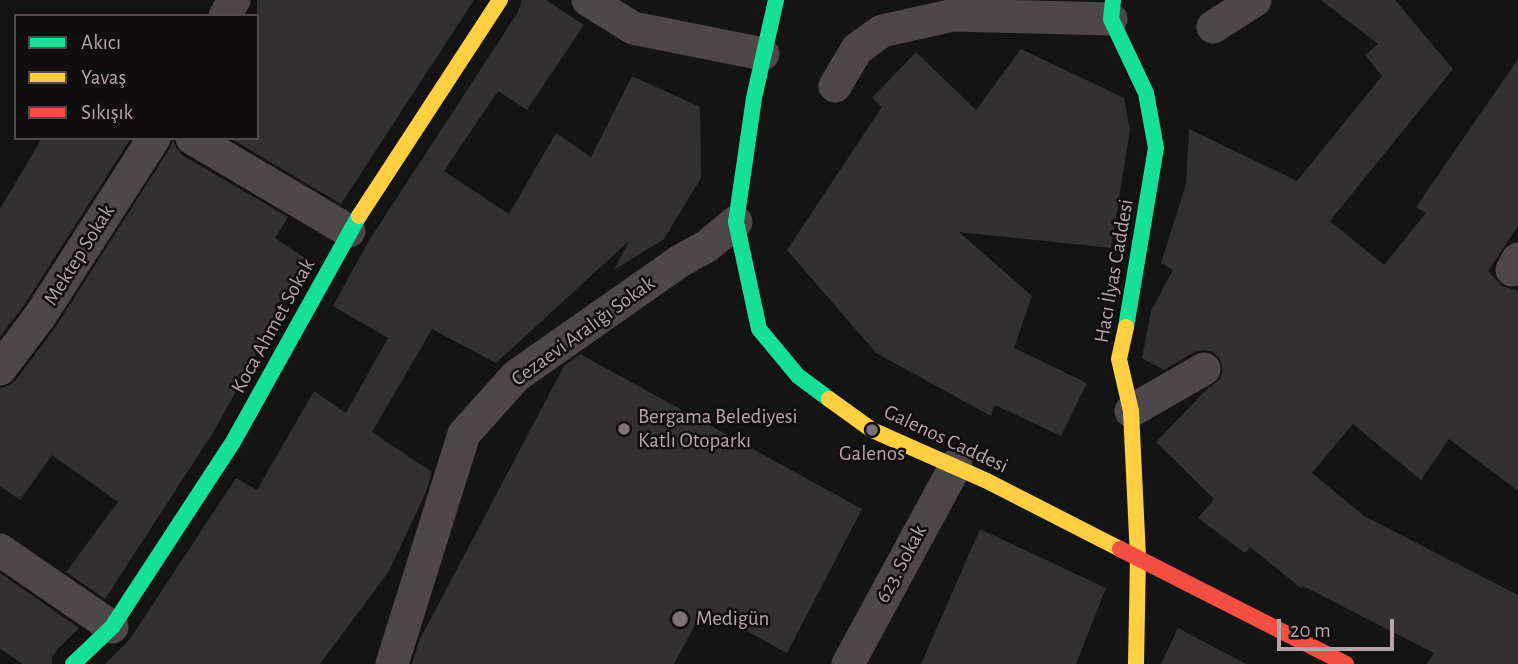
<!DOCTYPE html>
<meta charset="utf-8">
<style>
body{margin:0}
#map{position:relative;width:1518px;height:664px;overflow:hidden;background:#141414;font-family:"Alegreya Sans",sans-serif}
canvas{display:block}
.legend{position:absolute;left:14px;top:14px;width:245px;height:126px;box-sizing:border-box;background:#100e0e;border:2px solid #534a4d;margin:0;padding:9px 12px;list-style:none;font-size:21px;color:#b7a3ac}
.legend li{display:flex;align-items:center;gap:14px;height:35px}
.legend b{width:35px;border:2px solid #534a4d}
.scale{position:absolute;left:1277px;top:619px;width:117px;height:32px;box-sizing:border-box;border:4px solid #b7a3ac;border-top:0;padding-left:9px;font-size:21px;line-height:24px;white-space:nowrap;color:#b7a3ac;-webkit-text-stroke:5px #100e0e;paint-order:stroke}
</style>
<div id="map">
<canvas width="1518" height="664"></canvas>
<ul class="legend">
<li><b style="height:9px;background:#16e098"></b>Akıcı</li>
<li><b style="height:9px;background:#ffcf43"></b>Yavaş</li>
<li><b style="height:9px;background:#f24e42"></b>Sıkışık</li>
</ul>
<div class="scale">20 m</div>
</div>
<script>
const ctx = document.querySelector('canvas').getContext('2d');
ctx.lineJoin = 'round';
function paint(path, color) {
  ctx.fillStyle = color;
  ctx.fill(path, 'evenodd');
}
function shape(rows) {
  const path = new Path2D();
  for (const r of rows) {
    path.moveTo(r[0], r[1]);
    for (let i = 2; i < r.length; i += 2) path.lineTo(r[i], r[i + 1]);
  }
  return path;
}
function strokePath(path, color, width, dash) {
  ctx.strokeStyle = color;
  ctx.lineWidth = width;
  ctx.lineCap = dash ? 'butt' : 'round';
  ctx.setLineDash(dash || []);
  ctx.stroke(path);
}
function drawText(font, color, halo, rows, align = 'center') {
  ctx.font = font + ' "Alegreya Sans",sans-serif';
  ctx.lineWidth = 5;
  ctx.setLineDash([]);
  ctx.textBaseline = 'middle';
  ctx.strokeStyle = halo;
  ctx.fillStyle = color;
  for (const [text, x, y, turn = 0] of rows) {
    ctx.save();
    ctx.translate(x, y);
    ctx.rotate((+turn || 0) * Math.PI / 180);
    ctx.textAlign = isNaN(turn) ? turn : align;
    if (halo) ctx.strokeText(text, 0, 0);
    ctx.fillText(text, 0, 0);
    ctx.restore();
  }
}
const building = shape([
 [257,0,474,0,341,204,230,138,257,138],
 [522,0,546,0,584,25,527,110,498,91,444,171,509,214,556,133,591,157,632,76,700,107,701,178,664,239,614,270,629,241,496,363,432,329,372,432,432,472,426,492,389,571,320,664,105,664,130,639,236,478,257,490,314,391,346,413,388,338,333,306,368,242,518,12],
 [1321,0,1395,0,1453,69,1330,221,1384,265,1426,213,1416,207,1518,59,1518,226,1488,271,1502,286,1518,291,1518,491,1449,439,1421,480,1353,424,1312,473,1364,516,1518,595,1518,664,1427,664,1434,653,1303,586,1301,588,1250,547,1245,553,1198,518,1214,499,1156,442,1205,391,1220,379,1223,370,1220,359,1213,352,1205,350,1194,352,1164,370,1142,358,1151,311,1173,270,1161,263,1186,184,1189,129,1297,181,1382,76,1365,55,1378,44],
 [1021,49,1124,98,1130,130,1111,248,959,232,1032,296,1014,348,1087,383,1061,436,995,405,991,416,876,353,787,250,882,107,872,98,916,52,976,110],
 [42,138,131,138,24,305,0,337,0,209],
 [173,140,176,148,182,155,288,217,275,238,308,260,214,431,105,599,66,572,118,502,52,455,20,500,0,486,0,388,8,386,15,381,55,328,170,148],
 [580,354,862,509,787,653,704,608,674,664,412,664,419,641,564,366],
 [980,529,1106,588,1076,664,921,664],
 [0,573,79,628,58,649,52,657,52,664,23,664,0,649],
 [1178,628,1246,664,1161,664]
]);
const street = shape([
 [588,0,633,28,763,54],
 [225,16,234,0],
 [1213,27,1255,0],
 [835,86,857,49,882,31,954,15,1111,19],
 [192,138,349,231],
 [1512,270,1518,259],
 [0,369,40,316,154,138],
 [1131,411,1204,369],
 [0,550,112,627],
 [392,664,464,434,516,376,680,261,707,246,736,222],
 [848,664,956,465]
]);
const fast = shape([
 [776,0,754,98,736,222,759,329,798,376,829,399],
 [1113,0,1111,19,1146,93,1156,148,1126,327],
 [73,664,112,627,233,442,359,216]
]);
const slow = shape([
 [359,216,500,0],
 [1126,327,1119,359,1131,411,1138,557,1136,664],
 [829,399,872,430,987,481,1120,549]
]);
const jam = shape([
 [1120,549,1346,664]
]);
const markers = [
 [624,429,7,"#7e7177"],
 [872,430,7,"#7e7177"],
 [680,619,9,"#7e7177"]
];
const streetNames = [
 ["Mektep Sokak",79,255,-58],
 ["Hacı İlyas Caddesi",1114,271,-80],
 ["Koca Ahmet Sokak",273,326,-61],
 ["Cezaevi Aralığı Sokak",583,331,-36],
 ["Galenos Caddesi",946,439,25],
 ["623. Sokak",901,564,-62]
];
const poiNames = [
 ["Bergama Belediyesi",638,417],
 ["Katlı Otoparkı",638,441],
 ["Galenos",872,454,"center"],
 ["Medigün",696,619]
];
paint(building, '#333031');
strokePath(street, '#4d474a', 33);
strokePath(fast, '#16e098', 16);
strokePath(slow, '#ffcf43', 16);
strokePath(jam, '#f24e42', 16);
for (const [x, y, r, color] of markers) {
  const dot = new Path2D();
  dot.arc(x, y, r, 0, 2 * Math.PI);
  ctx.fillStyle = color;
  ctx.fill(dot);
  strokePath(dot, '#100e0e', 2.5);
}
drawText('21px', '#b7a3ac', '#100e0e', streetNames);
drawText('21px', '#b7a3ac', '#100e0e', poiNames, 'left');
</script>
